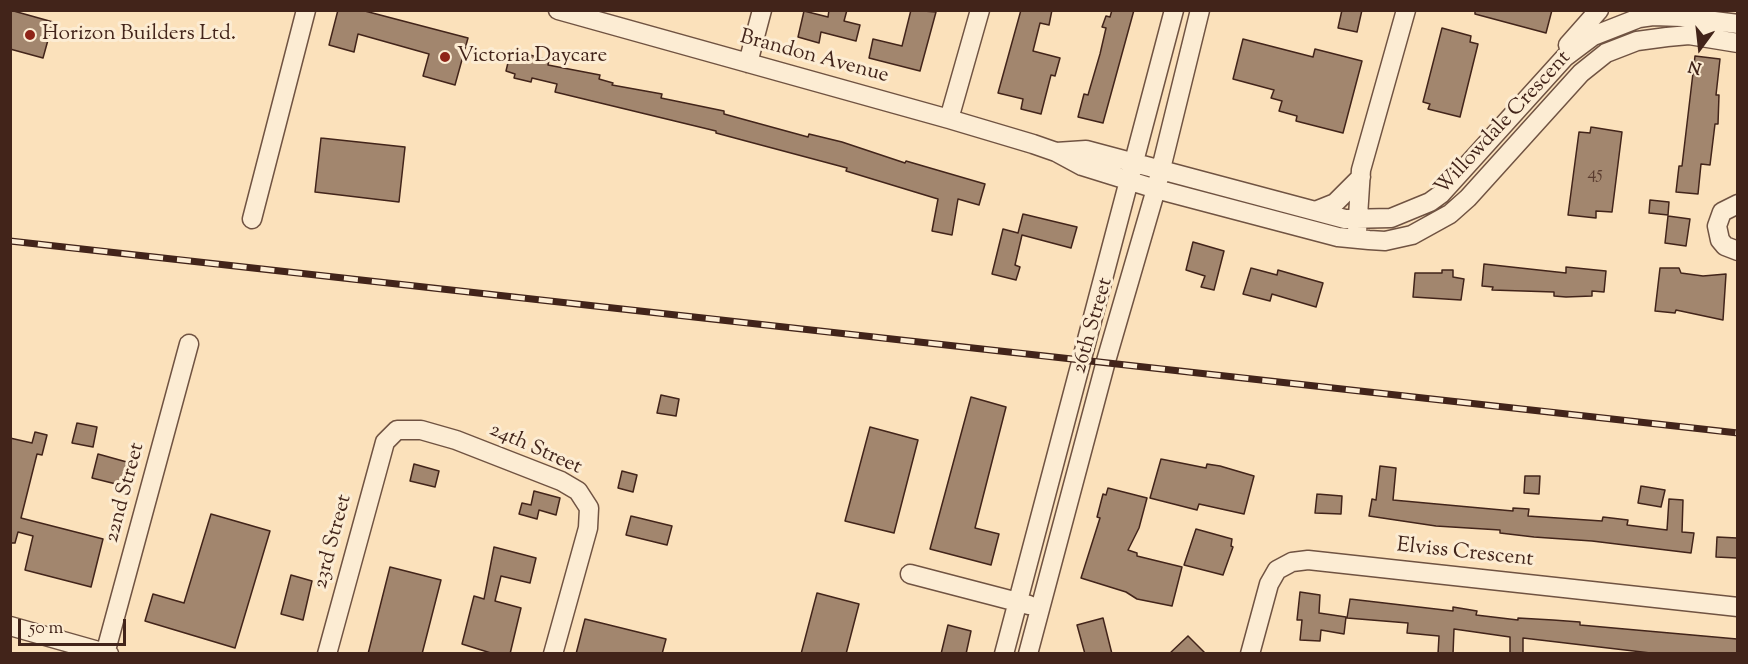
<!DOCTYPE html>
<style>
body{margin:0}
#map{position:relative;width:1748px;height:664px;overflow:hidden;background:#fbe1bb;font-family:"Sorts Mill Goudy",serif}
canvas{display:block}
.frame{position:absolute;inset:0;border:12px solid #42241a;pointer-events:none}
.north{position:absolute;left:1670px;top:18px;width:60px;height:60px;-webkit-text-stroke:4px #fcecd3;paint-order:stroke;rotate:195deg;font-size:16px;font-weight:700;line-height:24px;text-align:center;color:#42241a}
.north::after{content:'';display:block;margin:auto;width:21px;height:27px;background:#42241a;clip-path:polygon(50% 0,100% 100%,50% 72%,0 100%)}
.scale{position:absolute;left:18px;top:619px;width:108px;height:27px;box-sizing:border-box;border:3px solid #42241a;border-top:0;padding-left:8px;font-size:18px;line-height:21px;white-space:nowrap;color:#42241a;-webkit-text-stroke:4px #fcecd3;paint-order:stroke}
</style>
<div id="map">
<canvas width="1748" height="664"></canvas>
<div class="frame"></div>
<div class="north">N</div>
<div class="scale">50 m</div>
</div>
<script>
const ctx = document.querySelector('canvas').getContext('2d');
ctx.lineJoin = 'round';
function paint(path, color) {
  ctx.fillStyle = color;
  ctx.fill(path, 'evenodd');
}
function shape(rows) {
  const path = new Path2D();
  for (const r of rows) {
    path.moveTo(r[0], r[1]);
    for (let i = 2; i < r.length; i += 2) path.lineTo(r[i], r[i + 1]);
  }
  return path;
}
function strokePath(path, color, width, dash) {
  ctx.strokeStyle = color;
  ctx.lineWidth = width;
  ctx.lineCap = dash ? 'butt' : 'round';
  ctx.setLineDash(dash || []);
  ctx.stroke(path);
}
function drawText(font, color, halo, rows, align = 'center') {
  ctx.font = font + ' "Sorts Mill Goudy",serif';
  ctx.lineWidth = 6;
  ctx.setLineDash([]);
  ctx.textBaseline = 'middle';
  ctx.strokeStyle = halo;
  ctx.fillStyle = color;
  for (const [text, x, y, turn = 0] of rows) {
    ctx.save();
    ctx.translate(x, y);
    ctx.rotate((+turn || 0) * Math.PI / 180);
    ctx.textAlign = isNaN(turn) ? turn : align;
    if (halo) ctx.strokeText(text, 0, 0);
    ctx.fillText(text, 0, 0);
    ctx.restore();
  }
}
const building = shape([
 [10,10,53,22,43,58,10,49,10,10],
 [338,10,361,10,468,38,455,85,423,76,429,54,358,34,354,52,329,45,338,10],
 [829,10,847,10,844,21,860,25,856,41,821,32,819,43,798,37,804,11,828,17,829,10],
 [911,10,936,12,920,71,869,58,873,39,902,46,911,10],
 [1021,10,1052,10,1049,25,1040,23,1033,51,1060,58,1055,76,1051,75,1041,114,1021,109,1023,99,998,93,1021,10],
 [1112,10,1134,10,1103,123,1078,117,1084,94,1088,95,1100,54,1106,28,1102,27,1106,16,1110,17,1112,10],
 [1342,10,1362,10,1357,32,1338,28,1342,10],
 [1475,10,1552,10,1546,33,1475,14,1475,10],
 [1442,28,1471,36,1470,42,1478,44,1460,117,1428,109,1430,104,1423,102,1442,28],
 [1243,39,1313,57,1315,49,1362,61,1343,133,1296,121,1297,116,1279,111,1282,101,1271,98,1274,90,1233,79,1243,39],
 [511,50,549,60,548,65,600,75,599,79,613,83,612,85,662,94,661,98,724,111,724,114,808,137,809,134,842,142,905,163,906,161,985,184,979,205,958,199,952,235,932,231,938,199,846,171,847,168,716,133,716,131,555,92,557,84,532,78,531,82,514,78,515,74,506,71,511,50],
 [1695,56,1720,59,1716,95,1719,95,1718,124,1715,124,1710,165,1701,164,1698,194,1676,192,1679,166,1682,166,1695,56],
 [1591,127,1622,132,1612,212,1596,211,1596,218,1568,215,1579,132,1590,133,1591,127],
 [321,138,405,147,399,202,315,192,321,138],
 [1650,200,1669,202,1668,215,1649,213,1650,200],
 [1023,214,1077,227,1071,248,1022,235,1015,265,1020,267,1016,280,992,274,1003,229,1018,233,1023,214],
 [1668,216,1690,219,1686,246,1665,243,1668,216],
 [1193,242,1224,251,1214,290,1201,287,1205,276,1186,270,1193,242],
 [1484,264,1566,273,1566,267,1606,271,1604,292,1592,291,1592,296,1566,297,1554,296,1554,292,1492,290,1493,287,1482,286,1484,264],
 [1251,268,1277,275,1278,270,1323,283,1316,307,1272,294,1270,301,1243,294,1251,268],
 [1660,268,1679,268,1681,273,1703,276,1726,274,1723,320,1676,310,1675,313,1655,311,1660,268],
 [1442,270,1453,270,1453,277,1464,279,1461,300,1413,297,1415,273,1442,273,1442,270],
 [661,395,679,399,676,416,657,413,661,395],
 [971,397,1006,407,975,528,999,534,991,565,930,549,971,397],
 [77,423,97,427,93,447,72,443,77,423],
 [870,427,918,440,894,533,845,521,870,427],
 [35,432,47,435,42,455,37,454,21,518,103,539,91,587,25,570,33,536,18,532,15,543,10,543,10,438,32,443,35,432],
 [98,454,134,464,128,487,92,478,98,454],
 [1161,459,1206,468,1207,464,1220,466,1254,476,1244,514,1199,504,1197,510,1150,498,1161,459],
 [414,464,439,471,435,487,410,481,414,464],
 [1380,466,1396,468,1393,500,1513,511,1513,508,1529,509,1528,516,1602,521,1603,517,1628,520,1627,525,1667,530,1669,499,1683,500,1682,532,1694,533,1691,553,1592,541,1534,537,1500,533,1500,530,1436,526,1369,516,1372,499,1376,500,1380,466],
 [622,471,637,475,633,492,618,488,622,471],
 [1525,476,1540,476,1539,494,1524,493,1525,476],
 [1641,486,1665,490,1661,507,1638,503,1641,486],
 [1108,488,1147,498,1139,528,1128,550,1137,553,1137,556,1182,567,1172,606,1137,599,1126,592,1081,578,1100,518,1097,517,1103,494,1106,495,1108,488],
 [534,491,560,498,556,515,539,510,537,519,519,514,522,503,531,505,534,491],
 [1317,494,1342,496,1341,514,1315,513,1317,494],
 [211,514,270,531,235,648,145,621,153,594,184,603,211,514],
 [631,516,672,526,667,545,626,535,631,516],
 [1196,529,1232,539,1231,546,1233,547,1223,575,1184,565,1196,529],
 [1717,537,1737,538,1737,558,1716,557,1717,537],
 [494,547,536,558,530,583,501,576,495,601,521,608,510,654,494,654,462,644,474,596,484,599,494,547],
 [390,567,441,580,422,654,368,654,390,567],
 [291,575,312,581,303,620,281,614,291,575],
 [1300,592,1320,595,1319,613,1346,617,1344,634,1321,630,1320,641,1300,640,1302,620,1297,620,1300,592],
 [817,593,859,604,846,654,801,654,817,593],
 [1350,599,1453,611,1453,607,1477,611,1476,615,1518,620,1518,618,1553,620,1580,622,1580,625,1737,639,1737,654,1659,654,1523,638,1523,654,1510,654,1510,637,1454,629,1453,654,1438,654,1439,636,1407,633,1408,623,1347,618,1350,599],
 [1103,618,1112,654,1085,654,1077,625,1103,618],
 [585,619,666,639,662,654,576,654,585,619],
 [948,625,971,631,966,654,941,654,948,625],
 [1188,636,1206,654,1169,654,1188,636]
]);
const minor = shape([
 [558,10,949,119,1033,144,1056,152,1082,166,1156,189,1338,237,1369,240,1385,241,1412,235,1450,214,1468,198,1581,73,1606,53,1637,41,1667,37,1689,35,1738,43],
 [1568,45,1599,10],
 [748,63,762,10],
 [949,119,980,10],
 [1056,152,1086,150,1345,219,1391,218,1430,202,1441,194,1565,57,1593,36,1639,18,1653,16,1682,17,1738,24],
 [1738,204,1722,212,1717,226,1720,240,1725,246,1738,251],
 [1315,211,1335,203,1361,177],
 [252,219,306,10],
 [1357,232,1361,170,1406,10],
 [910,574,1029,605],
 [10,626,109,654],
 [105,654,189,344],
 [327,654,385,442,397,430,421,430,456,440,561,481,578,491,589,508,588,528,553,654],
 [1004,654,1174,10],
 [1028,654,1106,361,1156,189,1200,10],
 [1250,654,1269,584,1277,570,1292,562,1308,560,1738,607]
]);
const rail = shape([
 [10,241,1738,433]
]);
const markers = [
 [30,35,6,"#8f2418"],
 [445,57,6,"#8f2418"]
];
const numberNames = [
 ["45",1595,175]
];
const poiNames = [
 ["Horizon Builders Ltd.",42,35],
 ["Victoria Daycare",457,57]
];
const streetNames = [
 ["Brandon Avenue",814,58,15],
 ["Willowdale Crescent",1504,124,-47],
 ["26th Street",1094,326,-74],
 ["24th Street",535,450,24],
 ["22nd Street",126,493,-75],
 ["23rd Street",334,542,-75],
 ["Elviss Crescent",1465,554,6]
];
paint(building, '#a2866e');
strokePath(building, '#42241a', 1.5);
strokePath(minor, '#705342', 21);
strokePath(minor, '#fcecd3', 18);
strokePath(rail, '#42241a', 7);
strokePath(rail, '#fcecd3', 4.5, [14]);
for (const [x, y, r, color] of markers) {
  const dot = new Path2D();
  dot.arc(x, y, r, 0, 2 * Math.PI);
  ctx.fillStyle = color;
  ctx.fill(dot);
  strokePath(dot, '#fcecd3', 2);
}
drawText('18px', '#5a3c2f', null, numberNames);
drawText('21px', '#42241a', '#fcecd3', poiNames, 'left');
drawText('21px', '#42241a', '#fcecd3', streetNames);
</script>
